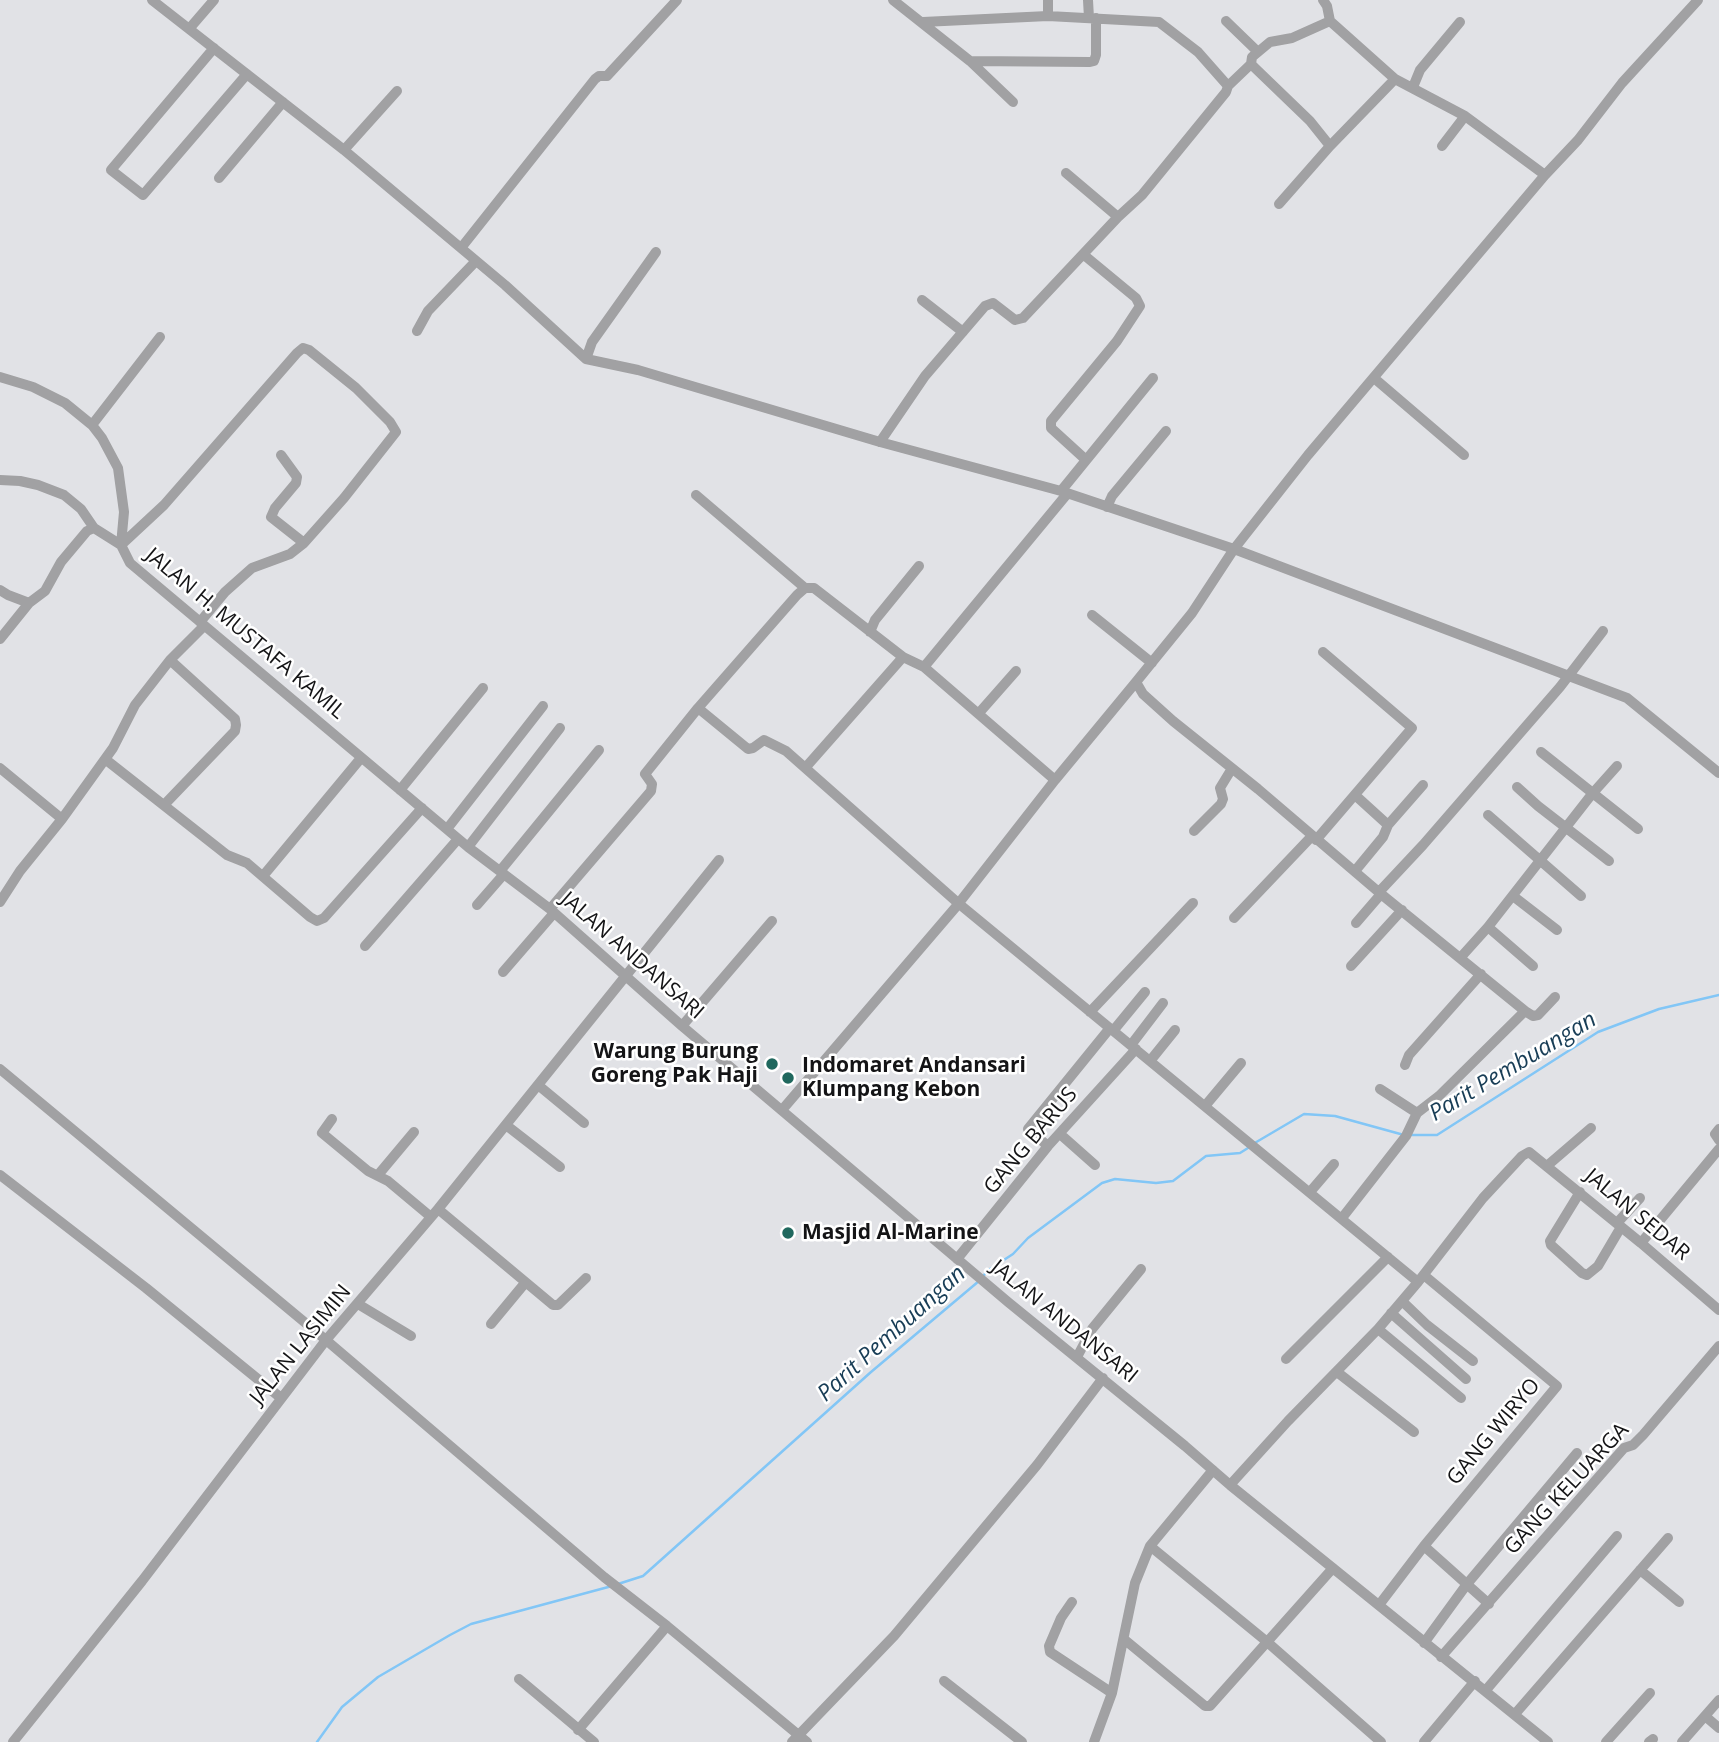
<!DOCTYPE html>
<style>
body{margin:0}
canvas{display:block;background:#e1e2e6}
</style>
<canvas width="1719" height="1742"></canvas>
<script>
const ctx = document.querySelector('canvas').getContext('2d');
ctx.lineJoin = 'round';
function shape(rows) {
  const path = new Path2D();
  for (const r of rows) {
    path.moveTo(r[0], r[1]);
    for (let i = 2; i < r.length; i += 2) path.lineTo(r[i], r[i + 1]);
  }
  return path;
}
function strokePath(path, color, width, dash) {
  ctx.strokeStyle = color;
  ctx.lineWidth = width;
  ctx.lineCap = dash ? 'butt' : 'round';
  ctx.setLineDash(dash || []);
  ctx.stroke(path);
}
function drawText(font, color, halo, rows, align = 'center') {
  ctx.font = font + ' "Open Sans",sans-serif';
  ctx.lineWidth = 5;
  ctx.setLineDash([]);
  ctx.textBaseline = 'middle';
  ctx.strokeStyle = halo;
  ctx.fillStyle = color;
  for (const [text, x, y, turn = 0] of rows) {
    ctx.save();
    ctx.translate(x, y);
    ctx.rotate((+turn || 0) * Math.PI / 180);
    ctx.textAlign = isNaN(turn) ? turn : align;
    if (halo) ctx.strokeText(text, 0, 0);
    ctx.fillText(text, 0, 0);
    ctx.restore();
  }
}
const stream = shape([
 [1410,1135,1437,1135,1598,1032,1659,1009,1719,995],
 [1253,1144,1304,1114,1335,1116,1404,1135],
 [983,1276,990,1269,1013,1254,1028,1238,1102,1183,1115,1179,1156,1183,1173,1181,1206,1156,1240,1153,1248,1148],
 [618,1584,643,1576,871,1372,979,1281],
 [317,1742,342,1707,378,1677,450,1635,471,1624,612,1586]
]);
const minor = shape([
 [152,0,344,150,505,285,586,359,638,370,880,442,1061,491,1234,549,1627,698,1719,773],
 [893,0,970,61,1013,102],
 [1088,0,1089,18],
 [1323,0,1327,6,1330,21,1395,79,1465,116,1545,175],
 [1226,21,1257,51],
 [923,22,1048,16],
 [189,29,214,0],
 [214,48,111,170,143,195,247,74],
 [970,61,1090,62,1094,61,1096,55,1096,18],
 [1228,86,1251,64],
 [1413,87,1420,70,1460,22],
 [1330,146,1395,79],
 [1442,146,1465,116],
 [344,150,397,91],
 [1066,173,1118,217],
 [219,178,283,102],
 [1279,204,1330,146,1310,121,1255,68,1251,64,1252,57,1270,42,1292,38,1330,21],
 [461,248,595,79,599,76,607,76,677,0],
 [1084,255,1136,298,1140,306,1117,341,1051,421,1051,428,1085,459],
 [922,300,963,332],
 [417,331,428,311,476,261],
 [586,359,592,342,656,252],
 [0,377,33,387,65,403,92,425,102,438,118,468,124,512,121,545,130,563,468,847,550,909,682,1026,1008,1302,1185,1446,1230,1485,1548,1742],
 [1374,378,1464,455],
 [92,425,160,337],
 [880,442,925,376,985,306,993,303,1015,320,1023,318,1118,217,1142,195,1226,92,1228,86,1198,52,1159,22,1048,16,1048,0],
 [281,455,297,477,296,483,275,508,271,517,304,543],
 [0,480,20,481,38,485,64,495,81,509,94,528],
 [1061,491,1153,378],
 [696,495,805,588],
 [1107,507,1112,496,1166,431],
 [0,590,8,595,29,603,45,591,61,562,87,531,94,528,121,545,164,505,297,353,303,348,309,350,356,388,390,422,396,432,344,498,304,543,290,554,252,568,225,592,200,622],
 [1092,615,1152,663],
 [870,632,875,620,919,566],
 [0,639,29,603],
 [924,667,1067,494],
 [1136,682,1143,694,1173,721,1258,789,1381,894,1525,1011],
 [698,708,748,749,753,748,764,740,786,751,958,903,1418,1282,1483,1198,1522,1156,1529,1152,1641,1243,1719,1310],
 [979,713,1016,671],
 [1541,752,1638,829],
 [105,759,227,855,247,863,310,917,317,921,324,918,422,808],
 [806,767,903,657],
 [0,768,62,819],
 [1517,787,1538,806,1609,861],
 [400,790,483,688],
 [1355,795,1388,825],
 [164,805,235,731,236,725,235,719,170,660],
 [1488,815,1581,896],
 [447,829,543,706],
 [1194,831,1221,804,1223,799,1220,788,1231,770],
 [1316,840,1412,728,1323,652],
 [468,847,560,728],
 [500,871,599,750],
 [1355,871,1383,837,1388,825,1423,785],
 [263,876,361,758],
 [1379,892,1423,845,1560,687,1603,631],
 [1513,896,1557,930],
 [0,902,20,871,62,819,113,748,135,705,170,660,204,626],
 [477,905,504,874],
 [550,909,651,791,652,784,645,774,698,708,797,595,805,588,814,588,903,657,924,667,1055,780],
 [1234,918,1312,836],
 [1356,923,1381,894],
 [1488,927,1533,966],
 [365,946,458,839],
 [1461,957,1488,927,1592,794,1617,766],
 [1351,966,1402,910],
 [503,972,554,913],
 [1090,1012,1193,903],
 [682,1026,772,921],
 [1113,1031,1145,992],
 [1131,1045,1163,1003],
 [1150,1061,1175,1030],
 [1405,1065,1409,1055,1481,974],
 [0,1069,326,1340,604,1577,667,1626,807,1742],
 [538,1085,584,1123],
 [1380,1089,1417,1113],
 [1205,1106,1241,1063],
 [782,1110,955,908,1055,780,1136,682,1192,613,1234,549,1308,455,1545,175,1578,140,1622,83,1698,0],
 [332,1119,322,1133,368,1171,388,1181,431,1217],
 [506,1125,560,1167],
 [1719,1129,1715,1134,1719,1140],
 [1060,1134,1095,1165],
 [1048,1146,1028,1129,1110,1028],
 [1548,1165,1591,1128],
 [0,1175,146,1288,281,1398],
 [378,1175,414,1132],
 [1310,1192,1334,1164],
 [1580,1192,1550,1241,1551,1245,1582,1273,1587,1275,1598,1266,1621,1227],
 [438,1209,553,1305,558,1305,586,1278],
 [1342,1218,1406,1136,1417,1113,1439,1096,1525,1011,1533,1016,1538,1015,1555,997],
 [1617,1223,1640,1198],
 [1641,1243,1719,1149],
 [957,1259,1048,1146,1136,1049],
 [1402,1301,1427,1325,1473,1361],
 [358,1304,411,1336],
 [1391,1313,1466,1379],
 [491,1324,525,1283],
 [1378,1329,1461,1398],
 [1077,1357,1092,1329,1141,1269],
 [1286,1359,1388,1257],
 [1337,1372,1414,1432],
 [1230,1485,1288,1421,1378,1329,1418,1282],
 [1150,1546,1266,1641,1381,1742],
 [1424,1546,1489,1604],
 [1640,1570,1679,1602],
 [1072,1602,1061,1618,1049,1646,1050,1652,1112,1693],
 [1379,1605,1424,1546,1557,1386,1425,1276],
 [1125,1640,1205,1706,1210,1706,1333,1568],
 [1424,1643,1467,1584,1577,1453],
 [1441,1657,1624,1448,1633,1445,1643,1435,1719,1346],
 [519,1679,594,1742],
 [944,1681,1022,1742],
 [1486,1690,1617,1536],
 [1515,1714,1668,1538],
 [1705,1716,1719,1728],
 [578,1730,667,1626],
 [13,1742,142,1581,326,1340,438,1209,719,860],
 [792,1742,894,1636,1037,1465,1103,1378],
 [1094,1742,1112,1693,1135,1583,1150,1546,1213,1470],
 [1424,1742,1475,1681],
 [1606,1742,1650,1693],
 [1649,1742,1653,1739],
 [1682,1742,1719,1700]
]);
const markers = [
 [772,1064,7,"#20685e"],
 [788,1078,7,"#20685e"],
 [788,1233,7,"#20685e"]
];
const streetNames = [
 ["JALAN H. MUSTAFA KAMIL",245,634,40],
 ["JALAN ANDANSARI",632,956,41],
 ["GANG BARUS",1031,1141,-50],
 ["JALAN SEDAR",1637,1215,40],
 ["JALAN ANDANSARI",1064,1322,39],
 ["JALAN LASIMIN",301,1345,-51],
 ["GANG WIRYO",1494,1432,-50],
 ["GANG KELUARGA",1567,1489,-47]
];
const poiNames = [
 ["Warung Burung",758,1052,"right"],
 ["Goreng Pak Haji",758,1076,"right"],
 ["Indomaret Andansari",802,1066],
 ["Klumpang Kebon",802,1090],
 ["Masjid Al-Marine",802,1233]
];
const waterNames = [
 ["Parit Pembuangan",1513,1067,-31],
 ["Parit Pembuangan",892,1334,-42]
];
strokePath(stream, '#82c6f6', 2.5);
strokePath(minor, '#a1a1a3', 10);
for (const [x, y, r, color] of markers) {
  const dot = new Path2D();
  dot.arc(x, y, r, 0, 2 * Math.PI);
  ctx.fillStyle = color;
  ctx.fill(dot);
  strokePath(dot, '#fff', 2.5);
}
drawText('21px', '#141416', '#fff', streetNames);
drawText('bold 21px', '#141416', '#fff', poiNames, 'left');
drawText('italic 23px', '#183d56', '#fff', waterNames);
</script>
